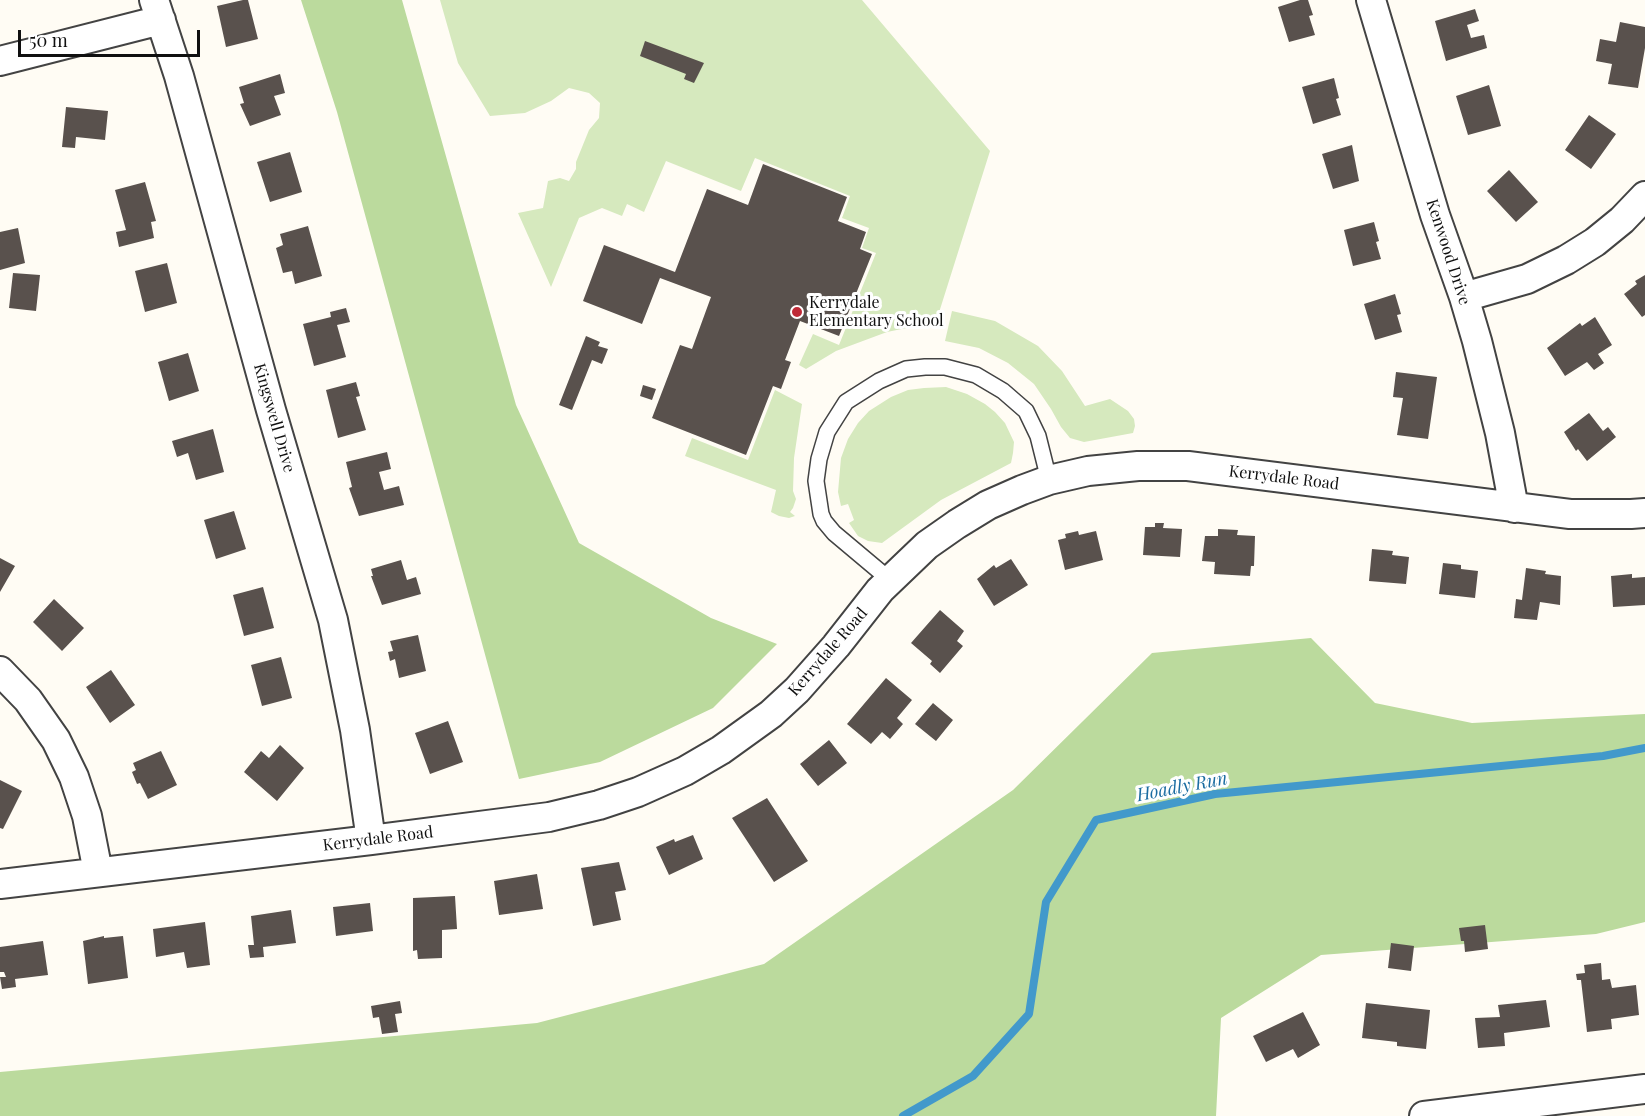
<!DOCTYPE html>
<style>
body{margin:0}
#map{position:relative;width:1645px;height:1116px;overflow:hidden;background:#fffcf4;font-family:"Playfair Display",serif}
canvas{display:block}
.scale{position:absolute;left:18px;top:30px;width:182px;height:27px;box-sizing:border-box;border:3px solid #101010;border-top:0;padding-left:8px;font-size:18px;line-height:21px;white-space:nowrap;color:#101010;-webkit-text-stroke:4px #fff;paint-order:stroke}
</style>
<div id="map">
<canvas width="1645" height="1116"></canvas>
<div class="scale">50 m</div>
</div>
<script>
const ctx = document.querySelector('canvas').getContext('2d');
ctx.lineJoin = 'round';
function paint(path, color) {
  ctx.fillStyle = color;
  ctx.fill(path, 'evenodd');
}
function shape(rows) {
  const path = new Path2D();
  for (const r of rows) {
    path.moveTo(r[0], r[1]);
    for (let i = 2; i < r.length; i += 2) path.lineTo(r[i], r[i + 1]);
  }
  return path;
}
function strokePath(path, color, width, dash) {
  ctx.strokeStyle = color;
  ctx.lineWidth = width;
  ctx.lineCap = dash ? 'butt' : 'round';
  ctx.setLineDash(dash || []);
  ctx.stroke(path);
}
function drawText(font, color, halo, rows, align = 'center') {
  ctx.font = font + ' "Playfair Display",serif';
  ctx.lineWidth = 6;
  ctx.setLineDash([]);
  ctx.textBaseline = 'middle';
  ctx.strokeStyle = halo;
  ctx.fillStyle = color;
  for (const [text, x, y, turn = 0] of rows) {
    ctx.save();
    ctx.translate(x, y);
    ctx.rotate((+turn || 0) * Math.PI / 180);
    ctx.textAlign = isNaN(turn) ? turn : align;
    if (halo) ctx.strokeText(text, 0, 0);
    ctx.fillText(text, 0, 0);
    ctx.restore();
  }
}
const green = shape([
 [440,0,862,0,990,151,936,322,887,332,836,351,806,369,799,365,813,334,839,345,876,253,862,248,869,228,842,218,850,196,755,158,741,191,666,161,644,212,627,204,622,216,602,208,579,218,551,287,518,213,543,208,548,181,560,178,569,181,576,169,576,162,589,130,599,118,600,103,589,93,569,88,551,101,525,113,490,116,458,63],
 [952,311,995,321,1038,346,1062,371,1085,406,1110,399,1128,411,1134,419,1135,426,1133,433,1084,442,1070,438,1061,427,1051,409,1034,384,1008,363,979,348,945,341],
 [946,387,967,394,985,404,995,412,1005,423,1014,442,1013,453,1011,463,941,500,882,543,868,541,858,536,849,523,854,520,848,504,841,506,838,492,841,458,848,439,858,423,869,411,891,397,908,390,924,388],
 [775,390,802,404,794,458,793,491,796,499,793,508,790,512,795,516,789,518,779,516,771,512,776,490,685,456,692,438,748,460]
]);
const forest = shape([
 [301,0,402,0,516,405,579,543,711,618,777,644,713,708,600,762,519,779,337,112],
 [1311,638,1375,703,1472,723,1645,714,1645,922,1596,934,1321,955,1221,1018,1216,1116,0,1116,0,1072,537,1023,764,964,1013,790,1152,653]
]);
const stream = shape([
 [903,1116,973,1076,1029,1014,1046,902,1096,820,1215,794,1603,756,1645,748]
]);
const building = shape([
 [243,0,248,0,258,39,226,47,217,6],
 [1300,0,1308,0,1313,15,1309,16,1315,35,1289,42,1278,7],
 [1475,9,1479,21,1467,25,1471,38,1484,35,1487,48,1446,61,1435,21],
 [1620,22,1645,27,1645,48,1638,88,1608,84,1612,64,1596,61,1600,39,1616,42],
 [645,41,704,63,694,83,684,79,686,74,640,56],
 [280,74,285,93,274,96,281,115,250,126,240,104,244,103,239,87],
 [1334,78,1339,98,1336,99,1341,115,1313,124,1302,87],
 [1489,85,1501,126,1468,135,1456,96],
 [66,107,108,111,105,140,76,137,75,148,62,147],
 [1589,115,1616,134,1591,169,1565,150],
 [1352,145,1359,181,1333,189,1322,154],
 [290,152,302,192,270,202,257,162],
 [763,164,847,197,838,221,866,232,860,249,872,254,839,336,800,321,785,360,791,362,781,389,773,386,746,455,652,418,680,345,692,349,711,297,660,278,642,324,583,301,604,245,675,272,707,189,748,205],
 [1509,170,1538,202,1516,222,1487,191],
 [145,182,156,221,151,222,154,238,119,247,116,232,126,230,115,190],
 [1374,222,1379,241,1376,242,1381,259,1353,266,1344,230],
 [308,226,322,276,295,284,292,271,283,273,276,248,283,245,280,234],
 [18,228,25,263,0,270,0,232],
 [167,263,177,303,145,312,135,271],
 [13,273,40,275,36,311,9,308],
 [1645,275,1645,315,1642,317,1624,294,1637,284,1635,281],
 [1395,294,1401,314,1397,315,1402,332,1375,340,1364,304],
 [346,308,350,322,337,325,346,357,314,366,303,324,331,317,330,312],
 [1595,317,1612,345,1598,354,1604,363,1594,370,1587,362,1565,376,1547,348,1580,323,1582,326],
 [586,336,600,342,598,346,608,349,602,364,592,360,572,410,559,405],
 [188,353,199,391,169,401,158,362],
 [1396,372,1437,377,1428,439,1397,435,1403,398,1393,397],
 [356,382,360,396,356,397,366,430,338,438,326,390],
 [643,385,656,389,652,400,640,396],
 [1589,413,1603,431,1608,427,1616,437,1587,461,1578,449,1576,451,1564,432],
 [213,429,224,472,196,480,188,453,177,457,172,441],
 [387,452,391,469,379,472,384,490,399,486,404,505,359,516,349,488,352,487,346,462],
 [234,511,246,549,216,559,204,520],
 [1155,523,1164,523,1163,528,1182,529,1180,557,1143,555,1145,527,1155,527],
 [1218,529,1238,530,1237,535,1255,536,1254,566,1251,566,1250,576,1214,574,1215,562,1202,561,1205,536,1218,536],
 [1078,531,1079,535,1096,531,1103,560,1065,570,1058,540,1066,538,1065,534],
 [1372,549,1393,551,1392,555,1409,557,1406,584,1369,581],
 [0,558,15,566,0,592],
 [1011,559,1028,585,994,606,977,579,994,565,996,568],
 [401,560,407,580,416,577,421,594,382,605,371,576,373,576,371,569],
 [1443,563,1461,565,1461,569,1478,571,1475,598,1439,594],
 [1526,568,1546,571,1545,574,1561,576,1560,605,1540,602,1537,620,1514,618,1516,599,1522,600],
 [1632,574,1632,578,1645,577,1645,605,1613,607,1611,576],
 [263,587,274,628,244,636,233,595],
 [54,599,84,628,62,651,33,622],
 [940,610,964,631,957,641,963,646,940,673,930,664,932,661,911,643],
 [418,635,426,671,399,678,395,659,390,661,388,652,393,651,390,641],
 [281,657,292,698,262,706,251,665],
 [111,670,135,705,110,723,86,687],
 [886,678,912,700,897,718,903,724,890,739,882,732,871,744,847,724],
 [933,703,953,720,936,741,915,724],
 [448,721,463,762,430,774,415,733],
 [829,740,847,763,818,786,800,764],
 [280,745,304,768,277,801,244,772,261,751,269,758],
 [161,751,177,785,148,799,140,783,137,784,132,772,136,770,133,763],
 [0,780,22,791,3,829,0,828],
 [767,798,808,861,774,882,732,818],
 [693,835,703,859,669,875,656,847,674,839,675,842],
 [619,862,626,890,615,892,621,920,593,926,581,868],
 [537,874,543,909,499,915,494,881],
 [455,896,457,929,442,930,442,958,418,959,417,950,413,951,413,898],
 [370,903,373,931,336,936,333,907],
 [291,910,296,943,263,947,264,957,250,958,248,945,254,945,251,916],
 [205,922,210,965,187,968,184,952,156,957,153,929],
 [1485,925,1488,949,1465,952,1464,941,1461,941,1459,928],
 [104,936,104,938,123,936,128,978,88,984,83,941],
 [43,941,48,975,15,979,16,987,2,989,0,977,6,977,4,972,0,972,0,947],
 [1391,943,1414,946,1411,971,1388,968],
 [1601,963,1602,980,1610,979,1612,988,1636,985,1639,1015,1611,1019,1612,1029,1587,1032,1581,980,1577,980,1576,974,1585,973,1584,965],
 [1546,1000,1550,1027,1504,1033,1505,1046,1478,1048,1475,1018,1500,1017,1498,1005],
 [400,1001,402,1013,395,1014,398,1032,382,1034,379,1017,373,1018,371,1006],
 [1366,1003,1430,1010,1426,1049,1397,1046,1397,1042,1362,1038],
 [1303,1012,1320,1045,1298,1058,1293,1049,1266,1062,1253,1036]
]);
const lane = shape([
 [890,580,834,533,824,521,821,514,816,481,819,459,827,432,846,402,879,381,906,369,925,367,945,367,976,375,1003,391,1026,411,1038,436,1049,480]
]);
const street = shape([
 [154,0,179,76,271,410,333,620,355,730,371,840],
 [1371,0,1435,215,1464,297,1477,341,1500,433,1514,508],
 [0,61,161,20],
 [1464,297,1527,279,1566,260,1595,242,1622,220,1645,196],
 [0,671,28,700,56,740,74,777,87,816,98,872],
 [0,884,371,840,549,817,599,805,638,792,685,771,721,750,771,714,797,690,836,646,880,590,927,545,957,524,988,505,1022,490,1049,480,1088,471,1138,466,1188,466,1570,514,1631,514,1645,513],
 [1424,1116,1645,1089]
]);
const markers = [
 [797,312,6,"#bf2a37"]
];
const streetNames = [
 ["Kenwood Drive",1448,252,72],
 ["Kingswell Drive",274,418,74],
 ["Kerrydale Road",1284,478,7],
 ["Kerrydale Road",828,652,-49],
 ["Kerrydale Road",378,839,-7]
];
const poiNames = [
 ["Kerrydale",809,303],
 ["Elementary School",809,321]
];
const waterNames = [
 ["Hoadly Run",1182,787,-11]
];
paint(green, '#d6e9be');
paint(forest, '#bbda9d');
strokePath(stream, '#4299cb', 8);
paint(building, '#59514d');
strokePath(lane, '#434343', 18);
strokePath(street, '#434343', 32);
strokePath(lane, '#fff', 15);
strokePath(street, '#fff', 28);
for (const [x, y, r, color] of markers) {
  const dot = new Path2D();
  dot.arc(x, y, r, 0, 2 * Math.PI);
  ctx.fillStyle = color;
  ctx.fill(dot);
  strokePath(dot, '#fff', 2);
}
drawText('16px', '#101010', '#fff', streetNames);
drawText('16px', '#101010', '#fff', poiNames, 'left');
drawText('italic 18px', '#1b6ca1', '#fff', waterNames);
</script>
